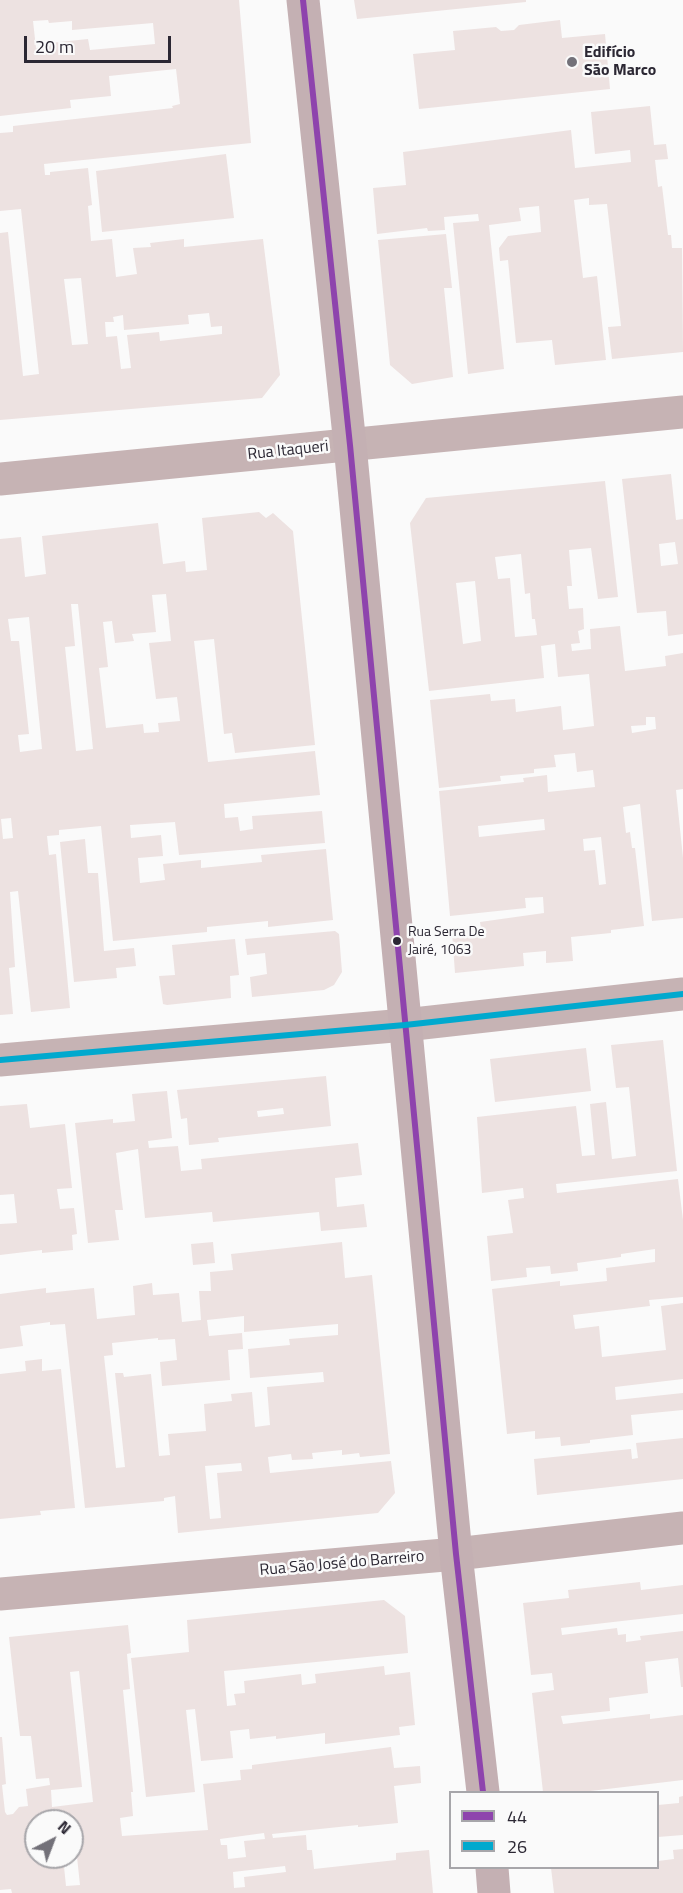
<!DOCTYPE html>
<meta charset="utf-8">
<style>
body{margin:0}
#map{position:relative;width:683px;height:1893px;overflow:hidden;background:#fafafa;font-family:"Titillium Web",sans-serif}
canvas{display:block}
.legend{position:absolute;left:449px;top:1791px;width:210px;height:78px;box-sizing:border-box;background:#fafafa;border:2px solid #a7a6aa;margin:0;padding:8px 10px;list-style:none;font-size:18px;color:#2b2733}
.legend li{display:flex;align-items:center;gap:12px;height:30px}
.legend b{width:30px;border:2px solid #a7a6aa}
.north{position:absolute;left:24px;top:1809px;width:60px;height:60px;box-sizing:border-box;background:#fafafa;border:2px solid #a7a6aa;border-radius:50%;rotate:42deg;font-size:16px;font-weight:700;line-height:24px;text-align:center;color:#2b2733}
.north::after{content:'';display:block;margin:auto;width:21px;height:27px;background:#737179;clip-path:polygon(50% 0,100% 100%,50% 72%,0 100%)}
.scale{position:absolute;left:24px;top:36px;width:147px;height:27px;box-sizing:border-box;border:3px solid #2b2733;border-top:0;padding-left:8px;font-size:18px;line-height:21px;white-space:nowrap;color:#2b2733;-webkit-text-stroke:4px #fafafa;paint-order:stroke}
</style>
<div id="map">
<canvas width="683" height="1893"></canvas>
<ul class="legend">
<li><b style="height:8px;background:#8e44ad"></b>44</li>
<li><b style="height:8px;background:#00a9ce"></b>26</li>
</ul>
<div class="north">N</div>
<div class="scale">20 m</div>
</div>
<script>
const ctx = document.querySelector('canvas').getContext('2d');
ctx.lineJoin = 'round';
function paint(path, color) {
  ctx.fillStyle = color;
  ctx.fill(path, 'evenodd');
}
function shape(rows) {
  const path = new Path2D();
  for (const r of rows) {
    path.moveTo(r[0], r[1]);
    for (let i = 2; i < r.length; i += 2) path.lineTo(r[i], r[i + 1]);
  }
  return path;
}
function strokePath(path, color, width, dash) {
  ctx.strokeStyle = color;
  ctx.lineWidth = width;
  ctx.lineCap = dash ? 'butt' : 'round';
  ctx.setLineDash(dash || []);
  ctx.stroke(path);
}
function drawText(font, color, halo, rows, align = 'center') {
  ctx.font = font + ' "Titillium Web",sans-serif';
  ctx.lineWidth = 5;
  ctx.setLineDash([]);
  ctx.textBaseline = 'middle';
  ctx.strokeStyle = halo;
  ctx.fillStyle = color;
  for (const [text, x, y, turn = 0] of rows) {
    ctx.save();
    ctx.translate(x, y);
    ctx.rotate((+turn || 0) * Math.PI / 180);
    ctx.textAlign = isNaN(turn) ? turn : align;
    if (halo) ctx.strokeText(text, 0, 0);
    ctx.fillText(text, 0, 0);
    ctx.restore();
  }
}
const building = shape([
 [0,0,239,0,251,143,44,164,45,175,50,175,50,172,88,168,92,205,88,206,91,241,112,239,116,277,137,274,133,248,151,247,150,243,184,239,184,247,263,239,280,375,262,398,0,420,0,233,8,232,23,376,39,374,21,209,0,211,0,133,13,132,13,126,173,108,172,106,180,104,176,69,109,76,111,96,70,100,71,108,0,116],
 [48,20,49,23,72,21,72,30,153,23,155,44,90,50,88,39,50,43,50,46,36,48,33,21],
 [81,278,88,344,72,345,64,279],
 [209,313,211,327,222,326,222,334,160,341,159,332,127,335,131,368,121,369,117,336,106,337,105,322,114,322,113,317,123,315,124,330,189,324,188,315],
 [354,0,526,0,526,2,357,19],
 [560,20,562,38,605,34,610,89,419,109,413,54,455,50,453,31,496,27,501,31,514,30,519,25],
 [650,106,654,145,666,144,668,159,655,160,658,187,662,186,668,235,671,235,672,248,682,248,683,352,612,359,608,327,621,326,607,204,589,205,589,198,574,200,583,278,597,276,606,360,555,365,552,340,516,343,508,260,500,261,499,248,508,236,541,232,539,206,519,208,521,221,489,225,504,369,468,374,453,223,479,221,478,214,444,217,445,230,428,231,427,228,377,234,373,188,406,185,403,152,571,130,575,168,631,162,630,150,595,154,591,112],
 [226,154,234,218,102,232,96,171],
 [446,234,452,288,444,288,453,377,412,384,390,365,378,240],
 [671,474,676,520,683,519,683,634,668,636,666,611,637,613,622,479],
 [675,542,678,564,661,566,659,544],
 [605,481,618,597,598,599,591,548,569,550,572,586,567,586,569,609,583,608,584,629,578,631,580,643,571,644,572,651,591,649,590,629,620,626,625,671,666,666,665,656,683,653,683,789,676,790,683,858,683,918,652,921,640,804,623,807,626,833,630,832,632,848,635,848,644,926,611,930,611,933,571,937,573,961,546,963,546,951,523,953,524,966,455,973,452,932,481,928,480,922,544,913,543,897,525,898,526,908,450,916,439,791,524,782,523,778,547,775,548,792,595,787,593,770,577,772,575,753,554,755,556,767,534,769,534,773,500,776,501,781,439,788,430,700,490,694,491,701,515,699,516,712,561,706,563,730,594,726,589,674,558,677,555,644,541,646,544,678,429,691,410,523,426,498],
 [521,554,525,594,530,593,532,619,535,619,537,635,515,637,510,578,498,579,495,557],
 [475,581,481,641,463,644,456,583],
 [646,717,655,717,656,729,632,733,631,726,646,725],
 [544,819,545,830,479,837,478,826],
 [601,837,606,884,599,885,595,850,584,851,583,839],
 [259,512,266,518,273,513,293,531,315,745,235,753,232,733,224,734,214,639,194,641,208,762,315,751,320,795,224,804,225,818,238,817,240,831,253,829,252,816,322,811,325,843,179,855,175,822,130,825,131,838,161,835,163,856,138,858,140,883,165,880,163,864,201,860,201,868,262,862,261,855,326,849,333,920,268,927,268,921,207,927,207,932,113,941,101,826,59,830,59,835,47,836,49,855,56,854,70,1008,31,1012,18,891,10,892,15,967,9,968,13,1014,0,1015,0,539,21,537,25,577,46,574,42,536,158,523,163,564,185,561,186,572,207,570,202,518],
 [166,594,171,641,149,643,156,699,177,697,180,721,158,723,159,732,144,733,143,724,106,728,99,668,108,667,103,622,112,621,115,643,134,641,132,634,156,632,152,595],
 [71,604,78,604,93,749,76,751,65,647,75,646],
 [29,617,42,749,20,752,18,735,29,734,19,641,11,641,8,619],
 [11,818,13,838,3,839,1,819],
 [85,839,88,873,98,873,104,951,134,948,136,966,116,968,117,978,74,982,60,842],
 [335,931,339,934,342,972,334,985,324,990,252,997,250,977,267,974,265,953,247,955,245,939],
 [235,939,239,975,230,976,231,998,167,1005,163,1004,159,976,175,975,172,945],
 [663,1040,677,1171,556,1184,557,1193,678,1179,683,1220,683,1297,649,1300,650,1306,573,1315,575,1329,599,1326,602,1357,666,1350,661,1306,683,1303,683,1379,615,1387,616,1400,683,1393,683,1410,631,1415,633,1435,590,1440,590,1443,561,1446,560,1437,535,1439,535,1431,507,1434,492,1289,560,1281,560,1286,607,1281,606,1268,655,1262,655,1249,621,1254,621,1257,577,1263,578,1271,551,1274,550,1266,526,1268,527,1277,491,1281,487,1236,513,1233,508,1200,524,1198,523,1188,482,1193,477,1117,576,1106,582,1156,595,1155,590,1104,606,1102,612,1159,636,1156,629,1087,616,1088,611,1045],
 [586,1048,591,1091,495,1102,490,1059],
 [326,1076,331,1126,218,1138,219,1142,189,1145,187,1118,181,1119,177,1090],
 [283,1108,284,1114,258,1117,257,1111],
 [167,1091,172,1138,148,1141,149,1148,178,1146,181,1171,202,1169,201,1159,358,1143,362,1175,335,1178,337,1207,364,1204,367,1227,321,1231,319,1212,213,1222,212,1212,145,1218,138,1149,116,1153,123,1210,115,1210,119,1240,88,1243,75,1123,113,1119,113,1123,135,1121,132,1094],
 [27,1104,30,1128,65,1124,72,1188,57,1189,60,1209,74,1208,77,1234,72,1235,73,1250,42,1253,42,1250,0,1255,0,1224,17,1223,14,1194,0,1195,0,1106],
 [213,1242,215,1263,193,1265,191,1244],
 [342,1242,345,1278,372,1275,390,1454,360,1457,359,1453,342,1455,342,1450,312,1453,313,1459,292,1460,291,1454,268,1457,270,1473,391,1461,395,1493,378,1513,178,1533,175,1496,164,1498,164,1501,85,1508,65,1324,50,1325,50,1322,20,1326,23,1346,0,1349,0,1294,46,1288,46,1293,94,1288,97,1319,135,1315,133,1286,152,1283,153,1295,179,1293,182,1322,201,1320,199,1291,211,1291,210,1272,233,1270,231,1254],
 [244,1316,244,1332,338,1324,338,1335,289,1339,290,1345,248,1349,250,1378,323,1372,324,1382,267,1387,270,1425,255,1427,252,1392,231,1394,232,1401,204,1404,206,1431,168,1434,170,1455,159,1456,151,1374,124,1377,123,1373,115,1373,125,1467,116,1468,104,1356,113,1355,112,1343,158,1338,158,1340,175,1339,177,1360,160,1362,162,1386,230,1380,228,1350,243,1349,242,1333,209,1336,207,1320],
 [241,1463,242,1471,217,1473,221,1518,210,1519,205,1466],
 [42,1359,42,1371,61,1369,75,1508,40,1511,41,1515,0,1519,0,1374,26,1371,25,1361],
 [683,1438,683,1479,537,1495,534,1459,631,1449,632,1459,638,1458,636,1443],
 [640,1582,641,1590,683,1585,683,1614,561,1628,562,1635,617,1628,618,1635,626,1634,626,1642,641,1640,640,1636,683,1631,683,1687,681,1687,678,1658,645,1662,648,1693,609,1698,610,1711,561,1716,563,1724,650,1714,650,1719,683,1715,683,1780,582,1792,543,1792,532,1693,554,1690,552,1673,531,1675,523,1603,569,1598,568,1590],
 [384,1600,405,1616,408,1653,224,1671,227,1706,236,1705,234,1694,245,1693,244,1681,301,1674,302,1685,316,1683,315,1674,384,1666,385,1675,410,1672,415,1725,399,1727,400,1735,325,1744,325,1733,276,1739,276,1736,250,1739,249,1729,230,1731,233,1758,201,1761,195,1709,186,1710,195,1792,146,1797,131,1658,189,1652,187,1620],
 [128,1625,131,1653,127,1654,130,1689,123,1690,133,1792,131,1792,133,1816,120,1818,122,1836,208,1830,203,1784,241,1780,240,1770,252,1769,252,1765,391,1747,394,1768,420,1766,421,1783,394,1786,398,1823,358,1827,358,1825,272,1834,273,1838,306,1835,307,1850,312,1850,314,1869,396,1860,396,1853,429,1850,433,1893,12,1893,11,1889,0,1890,0,1737,2,1737,6,1784,2,1785,5,1812,7,1815,13,1814,19,1807,28,1806,26,1789,50,1785,49,1778,36,1779,31,1736,20,1736,9,1637],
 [79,1671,93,1802,52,1807,51,1790,82,1787,70,1672],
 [36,1821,72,1821,72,1857,77,1857,80,1885,66,1886,63,1857,36,1857],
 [264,1833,265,1839,244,1841,246,1857,228,1859,227,1845,221,1845,220,1839],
 [285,1866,286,1872,244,1877,245,1887,234,1888,233,1872],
 [683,1796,683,1835,658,1837,658,1805,679,1803,679,1797],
 [683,1849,683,1893,554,1893,551,1868,658,1868,658,1861,674,1859,673,1850]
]);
const street = shape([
 [0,479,683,412],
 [0,1060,405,1025,683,994],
 [0,1594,456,1554,683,1528]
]);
const secondary = shape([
 [303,0,350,445,456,1554,483,1792],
 [492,1868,494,1893]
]);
const bus1 = shape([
 [303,0,350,445,456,1554,483,1792]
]);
const bus2 = shape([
 [0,1060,405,1025,683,994]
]);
const markers = [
 [572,62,6,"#737179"],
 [397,941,5,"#2b2733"]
];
const busNames = [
 ["Rua Serra De",408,933],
 ["Jairé, 1063",408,951]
];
const poiNames = [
 ["Edifício",584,53],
 ["São Marco",584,71]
];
const streetNames = [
 ["Rua Itaqueri",288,451,-6],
 ["Rua São José do Barreiro",342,1564,-5]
];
paint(building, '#ede2e1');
strokePath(street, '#c6b3b4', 33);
strokePath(secondary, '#c4b0b3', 33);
strokePath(bus1, '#8e44ad', 6);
strokePath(bus2, '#00a9ce', 6);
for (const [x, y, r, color] of markers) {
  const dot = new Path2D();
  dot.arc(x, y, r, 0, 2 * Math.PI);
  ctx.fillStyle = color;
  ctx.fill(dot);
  strokePath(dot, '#fafafa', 2);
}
drawText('14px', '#2b2733', '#fafafa', busNames, 'left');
drawText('bold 16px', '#2b2733', '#fafafa', poiNames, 'left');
drawText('16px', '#2b2733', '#fafafa', streetNames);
</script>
